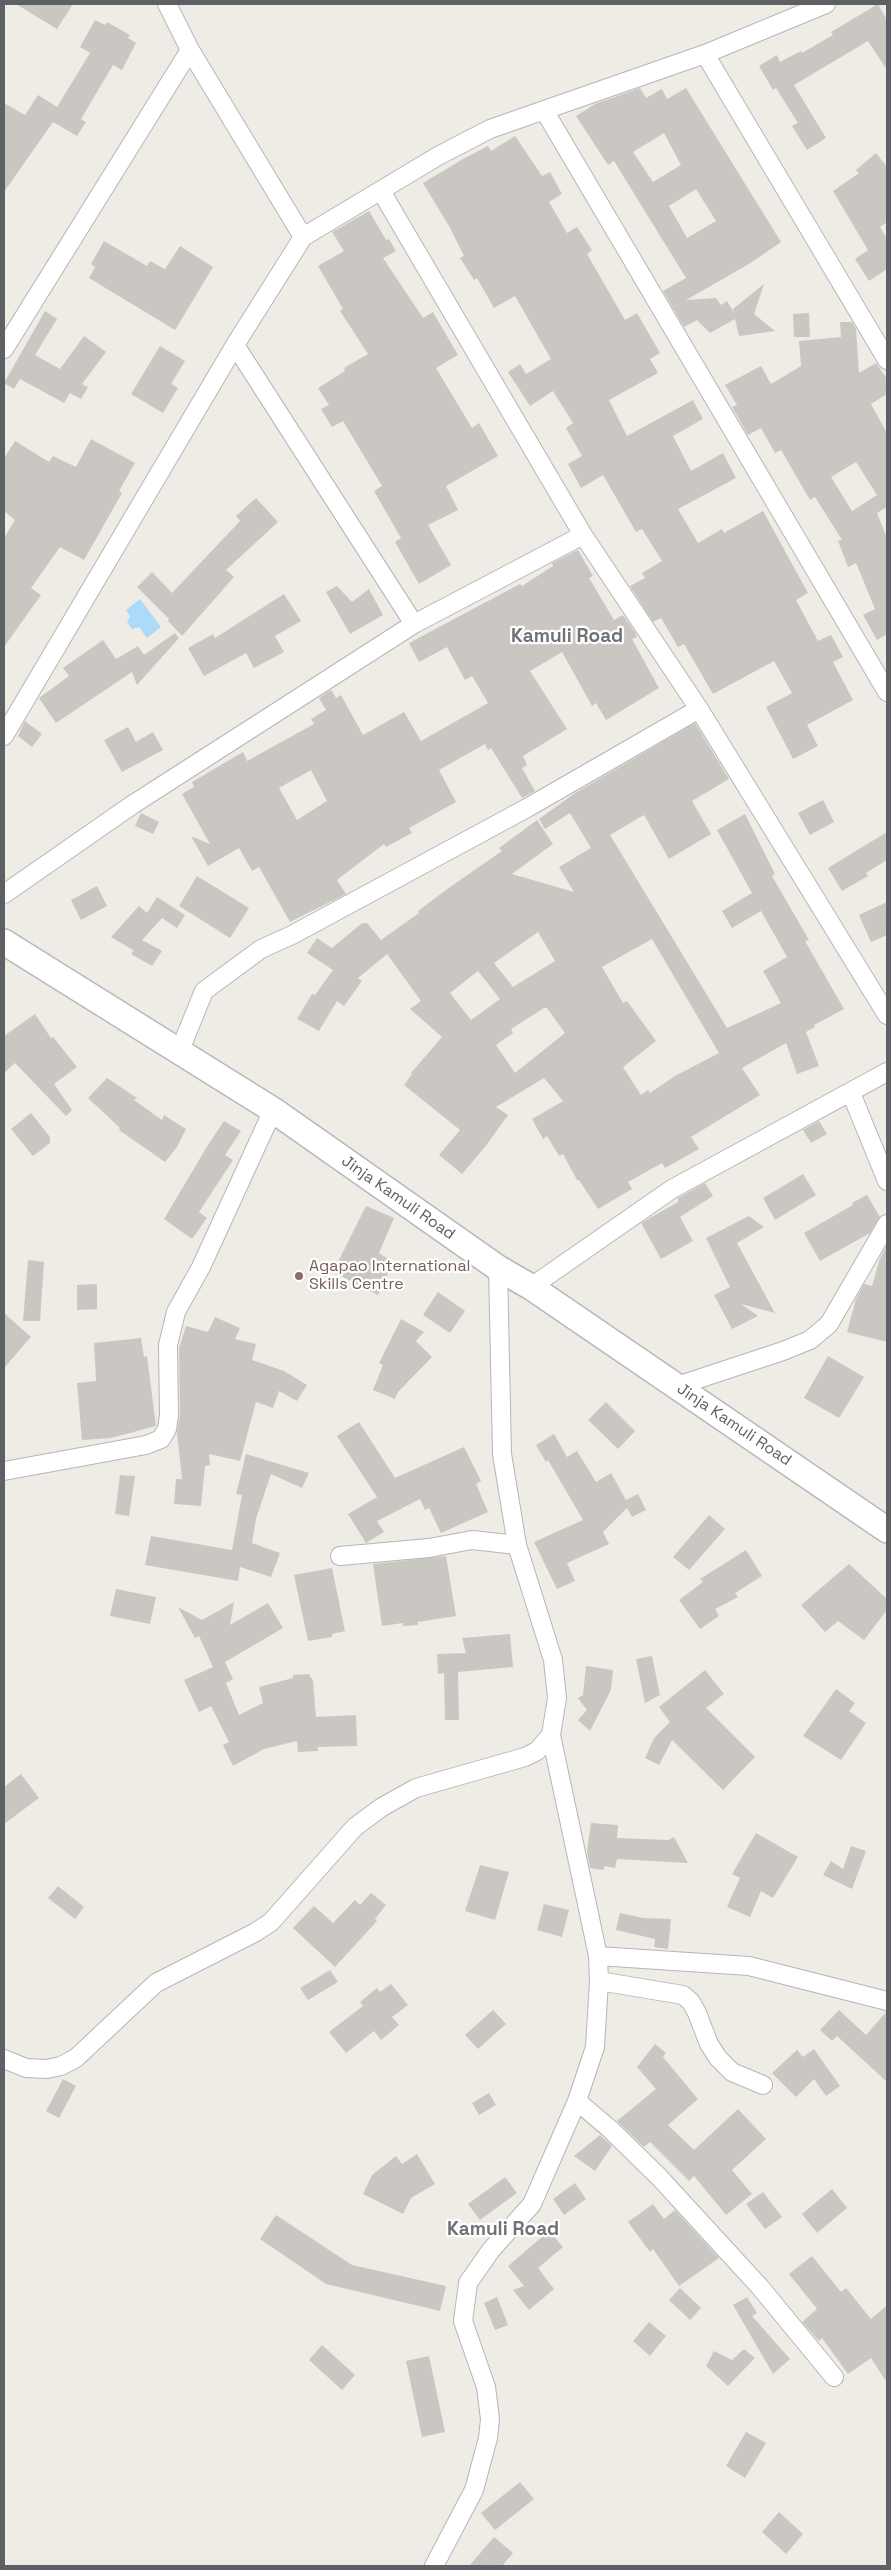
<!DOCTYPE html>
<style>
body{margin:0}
#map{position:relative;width:891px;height:2570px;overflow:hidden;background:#efece6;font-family:"Space Grotesk",sans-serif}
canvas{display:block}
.frame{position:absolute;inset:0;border:5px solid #5d6165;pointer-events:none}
</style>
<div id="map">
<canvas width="891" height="2570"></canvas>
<div class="frame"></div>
</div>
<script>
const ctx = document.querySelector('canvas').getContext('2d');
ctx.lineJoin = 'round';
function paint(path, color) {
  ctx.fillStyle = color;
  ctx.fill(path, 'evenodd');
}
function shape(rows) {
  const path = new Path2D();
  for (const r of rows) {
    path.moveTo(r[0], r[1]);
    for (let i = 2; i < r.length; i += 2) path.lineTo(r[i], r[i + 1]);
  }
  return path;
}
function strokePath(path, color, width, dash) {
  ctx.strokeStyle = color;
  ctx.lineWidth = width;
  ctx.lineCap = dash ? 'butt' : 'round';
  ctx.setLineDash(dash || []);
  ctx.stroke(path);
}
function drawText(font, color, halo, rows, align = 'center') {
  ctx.font = font + ' "Space Grotesk",sans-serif';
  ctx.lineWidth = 4.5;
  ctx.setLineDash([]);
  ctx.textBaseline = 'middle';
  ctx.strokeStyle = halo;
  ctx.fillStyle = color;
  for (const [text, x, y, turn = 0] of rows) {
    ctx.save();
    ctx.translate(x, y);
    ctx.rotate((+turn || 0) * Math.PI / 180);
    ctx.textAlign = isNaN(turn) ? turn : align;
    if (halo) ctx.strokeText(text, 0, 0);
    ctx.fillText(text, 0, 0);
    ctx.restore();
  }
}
const water = shape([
 [140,599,161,627,147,638,139,627,132,629,127,622,130,616,126,610]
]);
const building = shape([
 [16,4,73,4,57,29],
 [878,4,887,20,887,70,868,41,794,85,826,138,807,150,792,126,798,123,776,88,773,90,759,66,777,55,780,62,801,51,802,53,833,35,831,32],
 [95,20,105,25,107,22,130,35,128,38,136,43,122,70,113,65,81,119,86,122,77,136,53,122,4,192,4,103,25,115,38,95,57,107,90,53,80,47],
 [640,88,646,98,662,89,667,99,686,88,781,242,749,264,686,300,716,298,721,305,727,301,734,313,733,309,764,284,754,314,775,331,739,336,735,319,710,333,697,320,684,327,663,291,686,278,614,161,608,165,576,116,595,104],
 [664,133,681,165,653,182,633,152],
 [696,189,716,221,687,238,669,206],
 [515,136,542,176,550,172,562,194,549,202,567,233,577,227,592,250,587,254,625,320,637,313,660,353,650,359,658,373,609,400,627,436,693,400,703,419,673,436,691,471,723,453,736,478,678,509,698,543,722,529,724,533,763,511,808,593,796,600,818,641,831,635,843,657,833,662,853,700,807,725,818,746,793,759,766,707,792,693,774,661,713,694,684,644,678,647,661,618,653,622,630,586,645,578,642,573,662,561,642,529,636,532,603,475,581,488,568,464,582,456,566,428,573,423,553,391,530,406,508,372,520,364,526,374,551,359,515,296,494,308,477,278,474,280,460,258,464,256,449,226,423,183,463,159,488,146,491,151],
 [876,153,887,167,887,222,880,227,887,239,887,269,869,281,855,259,868,250,833,191,859,173,856,170],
 [369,211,386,240,389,239,396,251,383,258,423,318,433,312,458,355,436,368,472,428,479,423,498,456,446,486,458,510,428,525,451,565,419,584,395,542,401,538,374,491,382,486,343,421,332,427,321,409,329,405,318,388,345,371,344,368,368,354,340,311,343,309,318,266,344,251,332,232],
 [104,241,147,266,150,261,165,269,180,246,213,267,175,330,89,278,95,267,91,264],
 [45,311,57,319,35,355,60,369,84,336,106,352,82,384,88,387,81,399,70,393,64,403,20,379,14,389,4,383],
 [809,313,810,337,794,337,793,314],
 [840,322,852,322,856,329,859,373,876,363,887,379,887,394,871,404,887,433,887,512,885,508,877,513,887,538,887,637,886,635,877,640,863,615,875,609,856,563,848,567,838,541,842,540,815,497,810,500,781,450,775,453,761,428,748,435,732,407,737,405,725,385,761,366,771,384,801,366,799,341,841,337],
 [856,462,877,495,852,511,831,477],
 [160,346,185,361,171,384,178,388,163,413,131,394],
 [91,439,135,463,119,491,122,493,84,560,60,547,31,588,41,595,4,647,4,538,15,520,4,511,4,458,15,441,49,462,53,456,76,467],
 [256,498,278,522,226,570,234,577,182,636,168,621,169,619,137,587,152,572,172,593,240,521,236,516],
 [578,550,593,576,589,578,614,620,623,615,635,632,637,637,632,639,659,688,606,720,596,703,592,706,562,652,530,671,567,729,523,756,527,765,522,768,535,791,522,798,491,748,488,750,485,744,439,770,456,802,409,828,412,833,386,847,384,844,337,880,346,894,290,922,259,867,252,871,239,848,208,866,191,836,210,844,182,794,194,787,192,782,243,752,247,761,314,724,311,719,326,710,319,698,331,690,336,698,341,695,363,735,404,712,421,741,488,703,472,676,465,680,447,647,419,662,409,643,520,584,522,586,553,566,552,563],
 [311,770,327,801,297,820,279,788],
 [337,586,352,602,369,589,383,615,350,634,326,592],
 [284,594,301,621,275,636,284,652,254,668,246,653,204,676,188,648,213,634,215,638],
 [175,633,179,638,137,685,132,672,56,723,39,698,69,676,63,668,103,640,116,659,138,646,144,655],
 [25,721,42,734,32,747,18,736],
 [695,723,729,779,692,801,711,834,669,859,644,815,610,835,727,1028,781,1003,763,971,787,957,761,911,732,928,722,911,752,893,717,830,745,814,775,874,772,876,809,940,805,941,844,1009,814,1025,815,1027,806,1032,819,1066,797,1074,786,1043,742,1068,760,1095,691,1137,699,1149,665,1168,662,1163,628,1182,632,1189,598,1209,579,1180,577,1180,563,1154,559,1156,547,1136,543,1139,532,1119,563,1101,544,1078,496,1107,508,1115,485,1147,462,1174,439,1155,460,1130,404,1085,412,1074,411,1073,442,1037,410,1009,421,1001,387,954,358,978,362,981,344,1006,337,1001,319,1031,297,1019,312,994,315,995,333,970,307,953,317,938,332,948,362,923,367,923,381,940,419,913,418,911,450,887,502,851,499,848,537,820,553,844,512,874,574,892,559,867,591,848,570,813,545,829,539,819,575,793],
 [538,932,555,961,513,987,494,963],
 [652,939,719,1053,675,1076,650,1093,648,1090,641,1095,623,1067,656,1041,627,1001,623,1003,602,967],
 [478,971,500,999,471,1020,450,993],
 [544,1008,547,1008,565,1033,515,1073,496,1045,513,1033,511,1029],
 [128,727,136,742,153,732,163,750,122,772,104,740],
 [823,800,834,822,810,835,798,813],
 [141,813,159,822,153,834,135,826],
 [887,832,887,860,866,873,868,876,842,891,828,868],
 [197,876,249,908,230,938,179,906],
 [97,886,107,906,81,920,71,900],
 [157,897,185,915,177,928,162,918,142,940,162,951,152,966,131,954,135,948,133,950,111,937,139,906,147,913],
 [887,902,887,935,871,942,859,915],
 [35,1014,51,1038,53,1037,77,1067,54,1084,72,1110,66,1116,15,1063,4,1073,4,1036],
 [107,1078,137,1098,134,1100,162,1120,164,1115,186,1129,177,1147,165,1162,119,1130,120,1128,88,1098],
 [31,1113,50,1137,50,1143,33,1156,11,1129],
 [224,1121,241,1131,225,1155,233,1160,199,1212,207,1218,192,1239,164,1219,208,1145],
 [819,1121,827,1134,811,1143,803,1130],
 [803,1174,816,1195,775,1220,763,1198],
 [705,1183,713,1196,680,1217,693,1241,661,1259,641,1223,678,1202,678,1198],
 [867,1195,880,1217,870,1233,820,1261,804,1233,853,1205,852,1203],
 [366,1206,394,1218,379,1253,393,1262,378,1295,333,1272],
 [749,1216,764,1227,737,1243,775,1313,741,1304,758,1316,732,1329,714,1295,730,1287,706,1238],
 [886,1247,887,1248,887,1342,847,1332,856,1299,864,1284,872,1286,880,1258],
 [28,1260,44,1262,40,1321,23,1321],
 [97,1284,97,1309,77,1310,77,1285],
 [438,1292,465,1311,450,1333,423,1315],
 [4,1313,31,1337,4,1368],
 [215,1317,240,1328,235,1339,256,1344,252,1360,284,1371,307,1385,297,1401,279,1391,273,1408,256,1402,240,1461,209,1454,210,1465,205,1466,201,1506,174,1504,176,1479,182,1479,177,1432,180,1415,179,1348,186,1326,208,1332],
 [401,1319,424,1332,416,1341,432,1357,398,1392,395,1399,373,1390,383,1365,379,1363],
 [141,1338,144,1357,147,1356,156,1426,111,1438,82,1440,77,1383,96,1381,94,1343],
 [828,1356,864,1377,839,1418,804,1398],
 [606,1402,635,1431,618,1449,588,1420],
 [359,1422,395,1478,464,1447,481,1481,476,1484,488,1512,441,1533,429,1508,425,1510,420,1499,377,1521,384,1532,366,1543,348,1514,377,1497,337,1436],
 [554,1434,567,1457,577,1451,596,1482,611,1473,626,1500,638,1494,646,1510,632,1517,627,1508,603,1532,609,1544,567,1563,575,1581,557,1589,534,1542,583,1520,548,1460,546,1462,536,1445],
 [246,1454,309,1473,302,1488,271,1474,256,1519,252,1543,280,1553,271,1577,240,1567,238,1581,145,1565,151,1536,232,1550,242,1495,236,1494],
 [120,1475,135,1476,129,1516,115,1514],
 [709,1515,725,1529,689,1570,673,1557],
 [746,1550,762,1576,735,1593,738,1597,715,1609,719,1616,700,1629,679,1600,703,1582,700,1579],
 [446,1556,456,1616,418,1622,418,1625,403,1626,403,1623,382,1626,373,1564],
 [849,1564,887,1599,887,1610,864,1640,838,1621,825,1632,801,1605],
 [332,1568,345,1631,332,1634,332,1637,308,1641,294,1575],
 [116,1589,156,1597,150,1624,110,1616],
 [234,1602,230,1625,268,1603,283,1628,225,1662,233,1679,226,1683,239,1715,263,1703,259,1687,293,1678,293,1675,309,1674,313,1681,316,1717,356,1715,357,1746,318,1747,318,1751,298,1752,297,1741,264,1749,233,1766,223,1745,229,1742,211,1706,199,1712,184,1680,213,1667,199,1636,195,1638,178,1607,202,1620],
 [510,1634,513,1667,458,1672,459,1720,445,1720,444,1673,438,1674,437,1654,466,1653,462,1638],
 [652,1656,660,1695,645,1703,636,1659],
 [586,1666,613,1670,611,1690,590,1731,578,1720,587,1710,578,1698,583,1695],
 [705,1670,724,1694,706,1708,755,1757,723,1790,672,1740,659,1765,645,1758,654,1738,670,1722,659,1707],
 [836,1689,855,1703,849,1711,866,1723,841,1760,803,1736],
 [21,1774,39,1798,4,1824,4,1787],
 [591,1823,618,1825,617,1838,668,1840,674,1837,688,1863,617,1859,615,1868,604,1866,604,1870,590,1868,587,1851],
 [756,1833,798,1857,773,1898,761,1891,750,1917,727,1907,740,1878,732,1874],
 [851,1846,866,1851,852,1889,823,1875,831,1861,843,1869],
 [480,1865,509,1872,495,1920,465,1911],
 [58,1886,84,1907,75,1919,48,1898],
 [371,1893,386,1905,375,1919,377,1921,335,1967,293,1928,314,1906,333,1923,355,1900,360,1905],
 [544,1904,569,1910,562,1937,537,1930],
 [620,1913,643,1918,671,1919,668,1949,654,1947,655,1939,616,1930],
 [330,1970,338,1982,308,2000,300,1988],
 [391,1984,408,2005,392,2017,399,2025,381,2040,374,2031,346,2053,329,2032,363,2006,360,2002,377,1988,380,1992],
 [493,2010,506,2024,478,2049,465,2035],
 [839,2010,866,2035,887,2011,887,2082,837,2036,832,2041,820,2030],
 [655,2044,666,2053,663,2057,698,2099,668,2125,694,2150,738,2109,766,2139,732,2170,752,2194,726,2215,694,2176,689,2181,650,2142,644,2147,617,2121,656,2089,637,2067],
 [814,2049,840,2086,826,2096,814,2079,796,2097,772,2073,797,2050,803,2057],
 [63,2079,76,2086,59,2118,46,2111],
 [489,2093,496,2105,479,2115,472,2103],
 [600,2135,612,2146,595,2171,574,2156],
 [417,2154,435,2184,411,2198,403,2214,363,2194,372,2175,396,2156,402,2164],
 [505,2177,517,2193,480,2220,468,2204],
 [575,2183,586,2199,564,2215,553,2199],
 [832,2189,847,2208,817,2233,802,2214],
 [763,2192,782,2217,765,2229,746,2204],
 [653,2204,664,2219,675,2210,719,2258,679,2286,653,2249,650,2252,628,2222],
 [276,2215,352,2265,446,2286,440,2311,326,2284,260,2239],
 [549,2231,563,2247,538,2268,554,2289,529,2310,513,2290,524,2286,508,2266],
 [812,2256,841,2292,846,2288,871,2319,887,2305,887,2383,871,2358,848,2374,822,2338,819,2341,802,2322,817,2309,789,2274],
 [680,2288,701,2308,690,2320,669,2300],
 [497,2297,508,2325,495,2330,484,2303],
 [747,2297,757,2313,752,2316,790,2359,773,2374,733,2305],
 [649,2322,666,2336,650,2356,633,2341],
 [322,2345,355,2375,342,2390,309,2360],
 [744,2349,755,2358,728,2386,706,2366,714,2351,732,2360],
 [429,2356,445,2432,422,2437,406,2361],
 [746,2432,766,2443,745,2478,726,2466],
 [520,2482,534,2499,495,2530,481,2513],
 [779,2512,803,2534,786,2554,762,2532],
 [494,2537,513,2553,502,2566,469,2566]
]);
const street = shape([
 [167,4,190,50,303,237],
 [705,54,887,360],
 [544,110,887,692],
 [381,191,583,535,699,709,887,1015],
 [235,345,414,624],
 [4,349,190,50],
 [4,736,235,345,303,237,438,156,490,129,705,54,826,4],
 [4,894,132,805,414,624,583,535],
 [180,1050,204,991,261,949,292,935,527,808,699,709],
 [851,1093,887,1181],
 [531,1287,672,1189,887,1072],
 [677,1386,783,1351,810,1340,829,1324,887,1224],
 [4,1471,146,1445,161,1439,167,1429,169,1415,168,1345,176,1312,201,1267,273,1110],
 [340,1556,429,1548,472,1540,517,1545],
 [598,1956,749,1966,887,2001],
 [599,1981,683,1995,691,2002,697,2013,709,2044,718,2058,732,2072,763,2085],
 [4,2059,26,2068,47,2069,61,2066,76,2058,156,1983,256,1932,271,1922,355,1827,382,1807,416,1788,525,1757,537,1751,551,1735,557,1698,553,1660,517,1545,502,1454,498,1268],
 [577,2101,610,2129,659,2177,760,2287,834,2377],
 [434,2566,474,2490,488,2438,490,2419,486,2387,463,2321,468,2283,491,2250,532,2204,577,2101,595,2047,599,1981,598,1956,551,1735]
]);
const secondary = shape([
 [4,942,273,1110,498,1268,531,1287,887,1530]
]);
const markers = [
 [299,1276,5,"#8d6e63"]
];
const streetNames = [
 ["Jinja Kamuli Road",398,1198,35],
 ["Jinja Kamuli Road",734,1425,34]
];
const educationNames = [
 ["Agapao International",309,1267],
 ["Skills Centre",309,1285]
];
const quarterNames = [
 ["Kamuli Road",567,637],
 ["Kamuli Road",503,2230]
];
paint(water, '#acdaf9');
paint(building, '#cac7c2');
strokePath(street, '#b3b6b9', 20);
strokePath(secondary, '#b4b8bc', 28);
strokePath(street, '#fff', 18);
strokePath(secondary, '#fff', 25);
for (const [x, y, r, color] of markers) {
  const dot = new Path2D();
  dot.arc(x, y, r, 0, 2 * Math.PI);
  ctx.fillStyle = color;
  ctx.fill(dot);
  strokePath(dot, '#fff', 2);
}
drawText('16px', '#5d6165', '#fff', streetNames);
drawText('16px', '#785e54', '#fff', educationNames, 'left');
drawText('bold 19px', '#6e7377', '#fff', quarterNames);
</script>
